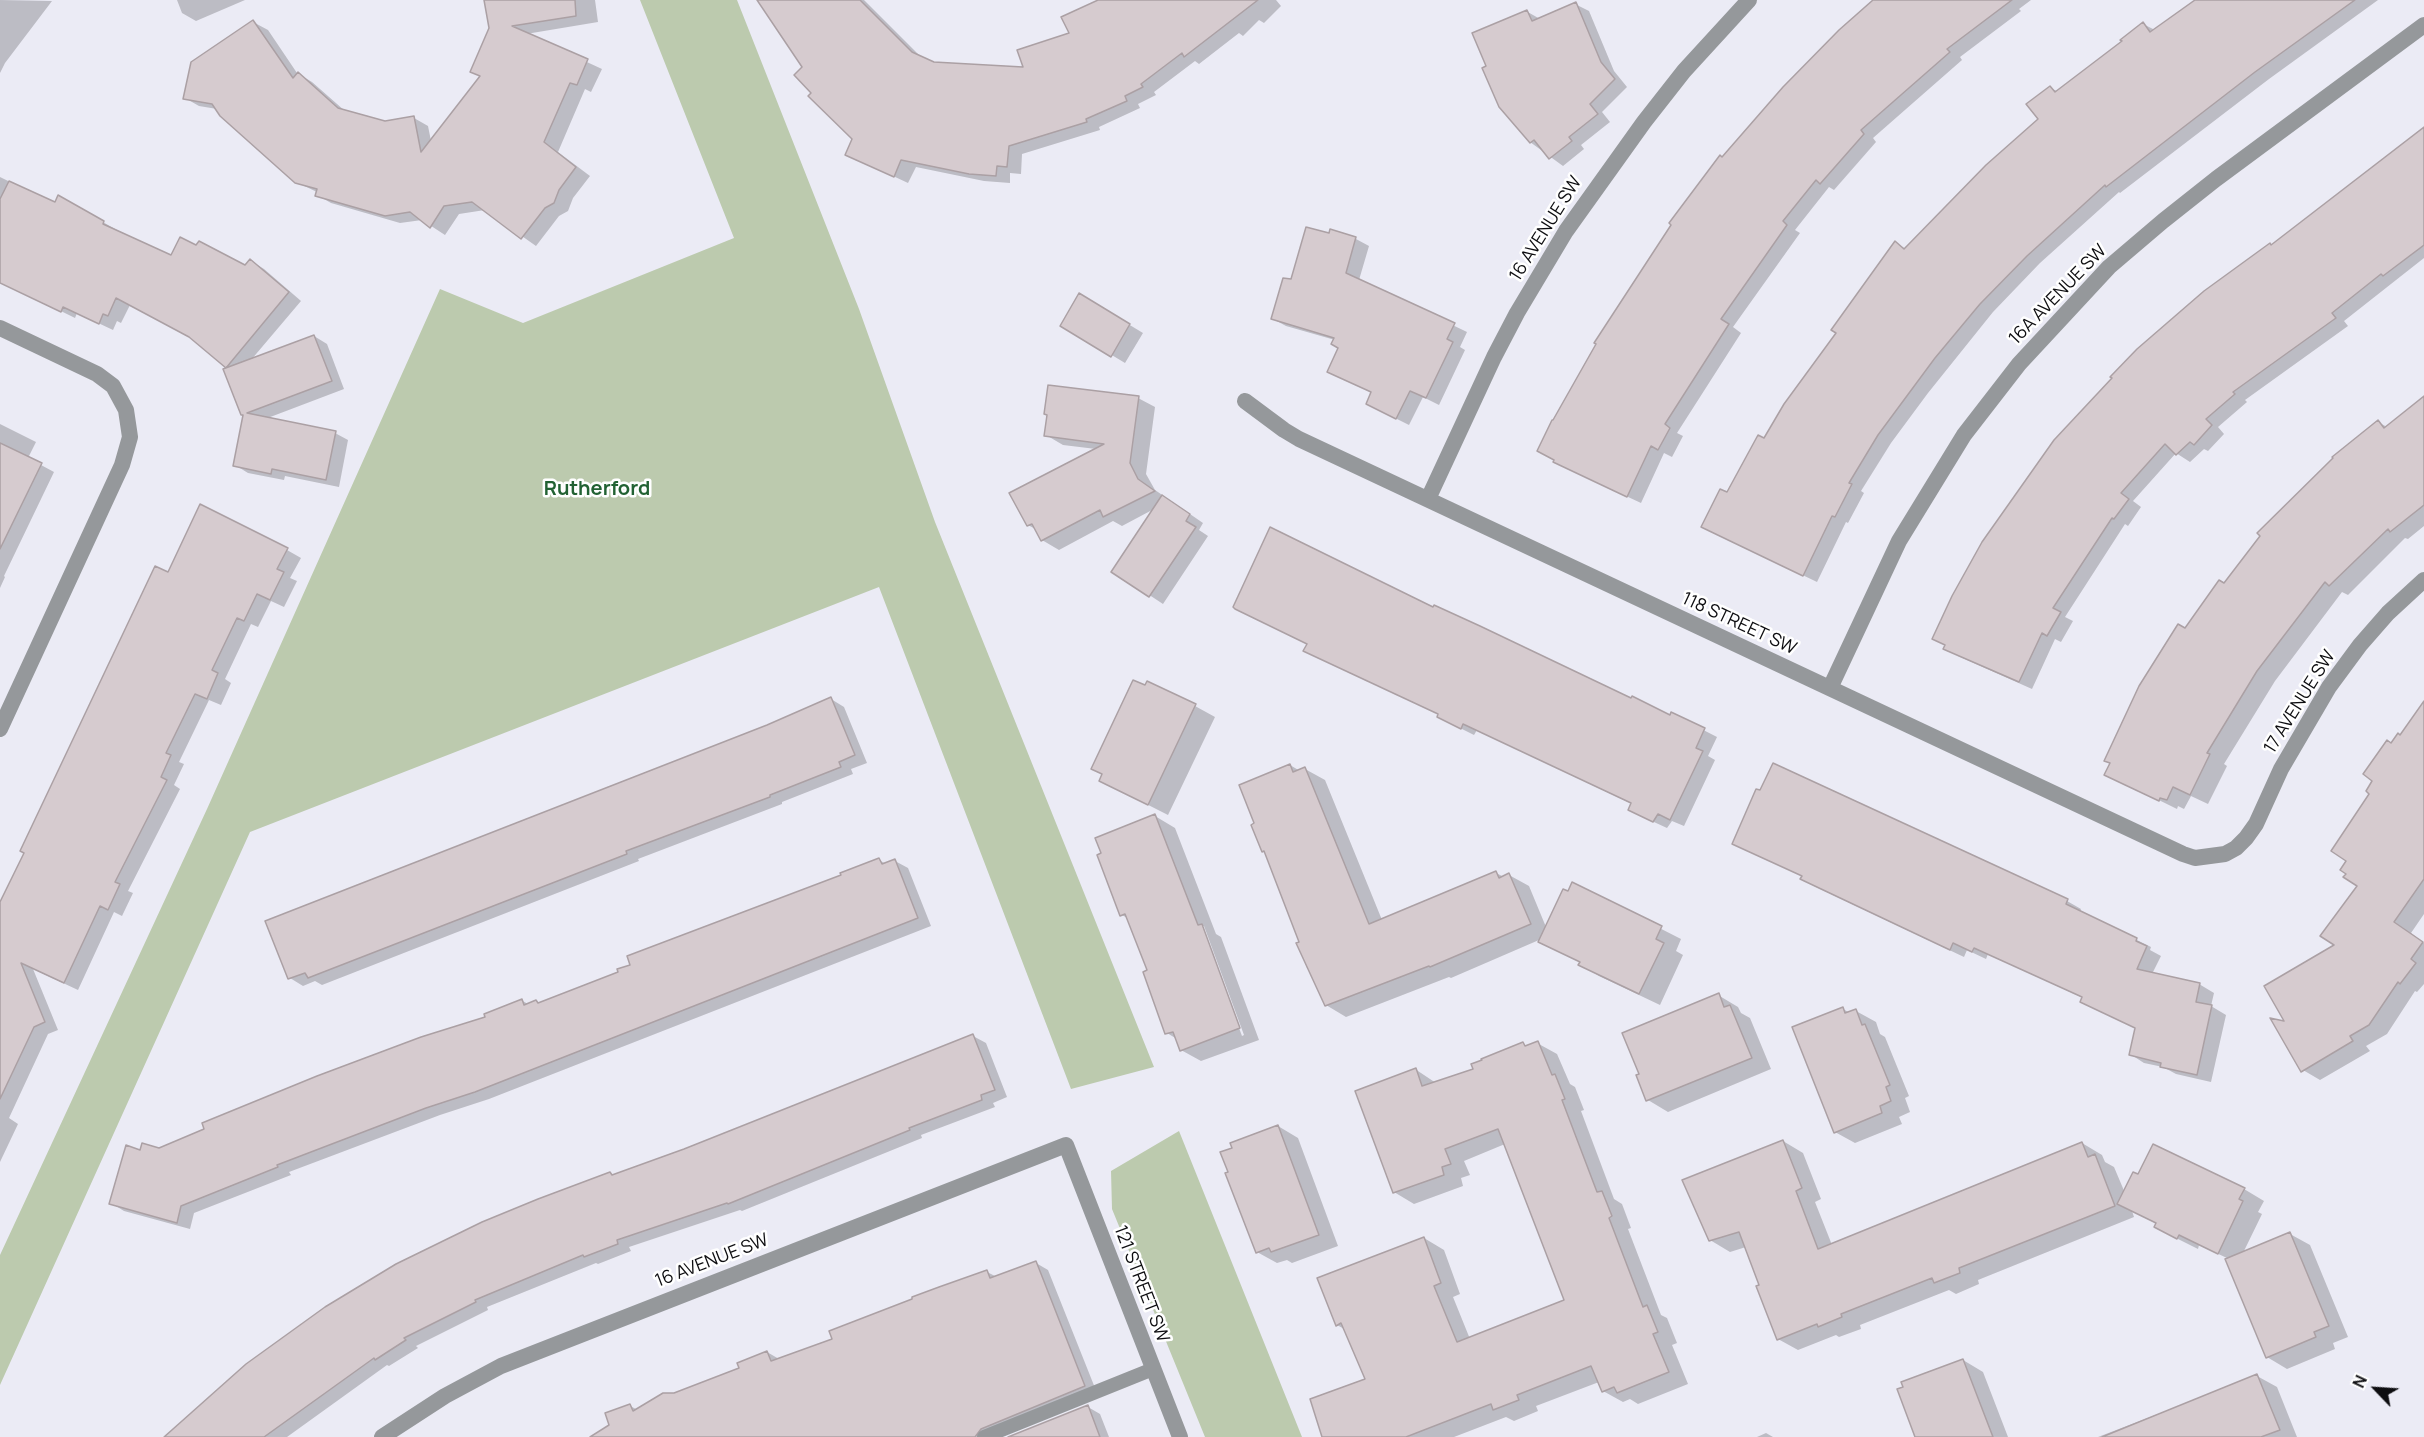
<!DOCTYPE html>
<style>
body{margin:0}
#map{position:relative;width:2424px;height:1437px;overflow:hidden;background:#ebebf5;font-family:Manrope,sans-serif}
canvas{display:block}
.north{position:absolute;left:2346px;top:1359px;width:60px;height:60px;-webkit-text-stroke:4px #fff;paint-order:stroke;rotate:295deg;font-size:16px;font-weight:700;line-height:24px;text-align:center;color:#0d0d10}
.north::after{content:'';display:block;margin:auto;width:21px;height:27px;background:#0d0d10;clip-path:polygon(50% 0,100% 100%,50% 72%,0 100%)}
</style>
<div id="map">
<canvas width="2424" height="1437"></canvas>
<div class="north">N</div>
</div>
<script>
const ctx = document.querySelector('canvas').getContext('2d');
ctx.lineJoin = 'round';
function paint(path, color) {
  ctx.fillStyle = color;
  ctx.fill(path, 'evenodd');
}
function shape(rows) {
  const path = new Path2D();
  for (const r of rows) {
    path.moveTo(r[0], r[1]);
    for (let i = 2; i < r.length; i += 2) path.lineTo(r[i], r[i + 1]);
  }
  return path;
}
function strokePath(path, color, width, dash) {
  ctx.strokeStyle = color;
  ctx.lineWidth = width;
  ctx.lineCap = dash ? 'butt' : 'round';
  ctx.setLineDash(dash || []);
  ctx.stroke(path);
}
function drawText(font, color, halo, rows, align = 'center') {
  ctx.font = font + ' Manrope,sans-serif';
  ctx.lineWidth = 5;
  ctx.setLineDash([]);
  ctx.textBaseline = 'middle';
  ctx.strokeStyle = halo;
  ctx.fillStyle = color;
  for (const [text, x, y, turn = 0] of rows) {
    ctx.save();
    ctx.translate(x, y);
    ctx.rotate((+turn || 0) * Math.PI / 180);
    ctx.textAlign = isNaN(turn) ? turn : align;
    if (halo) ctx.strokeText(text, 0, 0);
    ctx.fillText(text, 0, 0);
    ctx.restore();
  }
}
const green = shape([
 [640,0,737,0,859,309,935,522,1154,1067,1071,1089,879,587,250,832,0,1385,0,1255,207,809,440,289,523,323,734,238],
 [1179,1131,1302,1437,1205,1437,1112,1209,1111,1171]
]);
const shadow = shape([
 [0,0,52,1,5,63,0,73],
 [177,0,245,0,196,21,182,13],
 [486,0,595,0,598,22,526,34,602,69,591,92,585,89,558,152,590,176,573,198,568,211,559,216,536,246,485,210,459,214,445,235,422,220,400,223,331,203,317,195,317,192,296,182,217,109,199,106,185,98,253,22,268,30,297,73,312,82,345,111,385,122,414,118,428,126,431,141,482,77,491,29],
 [775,0,864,0,922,58,934,63,1025,69,1071,34,1102,0,1276,0,1281,6,1264,23,1259,20,1243,36,1239,33,1199,64,1195,61,1154,92,1156,95,1138,104,1140,108,1099,127,1100,130,1022,154,1021,174,1010,173,1010,183,984,181,916,167,908,183,846,154,853,139,813,93],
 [1876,0,2031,0,2019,9,2021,11,1960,57,1962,60,1873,138,1876,142,1834,190,1829,187,1795,230,1800,233,1733,327,1741,333,1677,433,1683,436,1672,457,1664,453,1641,503,1568,469,1723,158],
 [2198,0,2378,0,2269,79,2120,193,2119,192,2040,263,1993,312,1928,393,1891,443,1861,491,1864,493,1848,523,1846,522,1817,582,1703,527,1728,494,1838,333,1896,243,1906,249,2040,120,2050,88,2057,91,2124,42,2143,24,2155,30],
 [1575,4,1589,11,1614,71,1627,87,1602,112,1610,122,1581,145,1584,149,1563,166,1530,142,1526,11,1540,19],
 [2424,130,2424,258,2344,321,2348,326,2245,400,2247,402,2218,427,2224,434,2208,451,2204,449,2190,462,2176,453,2133,501,2141,507,2128,526,2125,524,2065,617,2073,621,2061,642,2055,639,2032,689,1958,656,2271,246],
 [0,177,55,204,58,197,117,230,116,231,171,257,245,267,251,261,264,269,301,301,251,360,314,336,327,344,344,389,265,419,335,433,348,440,339,487,285,476,284,480,248,473,235,465,245,416,229,368,192,338,130,305,121,323,117,321,113,330,77,313,75,318,0,281],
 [1331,231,1356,239,1369,246,1359,280,1467,332,1460,347,1465,350,1439,405,1423,397,1409,425,1367,404,1373,393,1335,340,1286,326,1273,319,1292,281],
 [1080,295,1143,333,1125,363,1062,325],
 [1138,398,1155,407,1146,474,1155,490,1203,523,1199,530,1208,536,1163,604,1113,571,1154,509,1122,526,1113,521,1059,550,1042,540,1037,530,1028,525,1096,449,1063,445,1046,435],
 [2424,398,2424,526,2408,539,2405,538,2348,595,2342,592,2275,681,2224,764,2227,766,2208,804,2191,796,2184,809,2178,806,2177,809,2106,774,2185,630,2224,585,2378,422,2387,427],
 [0,424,36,442,28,458,54,472,4,576,5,577,0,588],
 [287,550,301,558,290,578,297,581,284,607,271,601,258,627,251,624,225,679,231,683,221,705,209,700,179,762,184,764,174,785,180,789,128,891,133,893,122,916,114,912,78,990,33,969,58,1030,48,1034,9,1118,18,1124,0,1162,0,904,169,574],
 [1434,609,1671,717,1672,714,1717,737,1708,756,1715,760,1684,826,1672,821,1667,828,1643,817,1632,804,1477,730,1474,735,1452,724,1440,715,1318,658],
 [831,699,844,707,867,763,851,769,853,774,782,802,782,804,638,859,639,861,322,985,315,981,303,986,290,978,767,726],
 [2424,703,2424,914,2411,933,2424,943,2424,984,2417,992,2415,991,2387,1034,2366,1046,2370,1051,2320,1080,2303,1070,2287,1023,2336,946,2359,886,2348,873,2348,860,2371,794,2391,745,2400,737],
 [1195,706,1215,717,1168,815,1101,781],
 [1290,765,1300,771,1305,769,1325,780,1382,920,1496,873,1504,877,1509,875,1529,886,1546,927,1573,884,1681,939,1676,951,1683,955,1660,1005,1599,976,1580,964,1581,963,1539,940,1451,978,1449,977,1346,1017,1326,1005,1312,970,1307,968,1298,944,1301,943,1266,852,1263,851],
 [1155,816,1175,828,1216,934,1221,937,1259,1040,1201,1061,1181,1050,1177,1039,1167,1033,1149,971,1129,919,1122,915],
 [1201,926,1204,926,1244,1035,1242,1036],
 [1734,844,2067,901,2081,909,2080,912,2151,947,2150,950,2161,956,2152,974,2199,984,2214,993,2211,1006,2226,1015,2211,1082,2176,1074,2163,1067,2144,1063,2130,1054,2136,1028,2083,998,1988,954,1986,959,1967,950,1964,957,1816,887,1802,879,1803,876],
 [879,860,886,864,895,861,908,868,931,926,489,1099,440,1115,289,1172,291,1175,194,1213,190,1229,124,1211,111,1203,141,1151,159,1149,487,1018,521,1000,528,1004,536,1001,540,1004,620,973],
 [1718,995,1738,1007,1741,1013,1750,1018,1771,1069,1668,1112,1648,1100],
 [1843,1009,1850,1013,1856,1011,1876,1022,1880,1034,1885,1037,1909,1096,1905,1098,1910,1112,1899,1117,1902,1124,1855,1143,1835,1132],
 [973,1036,986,1043,1007,1097,993,1103,995,1107,921,1135,922,1138,742,1211,740,1210,629,1247,631,1251,598,1264,596,1263,487,1307,488,1310,416,1346,418,1348,389,1366,387,1365,287,1437,170,1437,610,1174,614,1176,685,1151],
 [1537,1043,1557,1054,1570,1084,1575,1087,1584,1110,1581,1111,1614,1199,1622,1204,1631,1228,1628,1229,1661,1315,1667,1318,1677,1343,1672,1345,1688,1384,1638,1404,1630,1399,1623,1402,1603,1391,1599,1382,1536,1406,1538,1411,1514,1421,1506,1417,1454,1437,1324,1437,1314,1412,1367,1380,1346,1330,1337,1325,1424,1238,1444,1250,1460,1294,1453,1297,1470,1339,1566,1301,1505,1144,1464,1161,1470,1175,1461,1178,1463,1186,1414,1204,1394,1192,1415,1069,1436,1083,1475,1070,1523,1044,1528,1047],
 [1278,1126,1298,1138,1338,1246,1292,1263,1287,1260,1277,1263,1257,1252,1229,1172],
 [1783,1141,1803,1153,1821,1199,1815,1202,1832,1245,2082,1143,2102,1155,2105,1162,2114,1167,2125,1193,2244,1189,2264,1201,2258,1212,2262,1214,2243,1253,2290,1234,2310,1245,2348,1337,2333,1343,2335,1349,2287,1369,2267,1357,2227,1258,2199,1245,2198,1249,2176,1238,2157,1224,2132,1211,2134,1217,1978,1280,1979,1284,1956,1294,1949,1290,1860,1325,1861,1329,1839,1337,1836,1335,1798,1350,1778,1339,1746,1247,1730,1252,1710,1240],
 [1036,1263,1048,1270,1097,1393,992,1437,599,1437,630,1406,638,1410,740,1369,767,1352,779,1359,834,1340,987,1272,997,1277],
 [1963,1360,1983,1372,2008,1437,1918,1437],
 [2257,1376,2277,1387,2297,1437,2098,1437],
 [1088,1407,1100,1414,1109,1437,1012,1437],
 [1766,1433,1773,1437,1757,1437]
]);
const building = shape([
 [484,0,575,0,576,16,512,26,588,59,577,85,570,83,544,142,576,167,559,190,554,203,545,208,521,239,472,202,444,206,430,228,410,212,385,216,315,196,317,189,295,183,220,116,212,104,183,99,191,62,253,20,293,78,298,72,338,108,385,121,414,116,421,152,480,76,470,72,489,28,484,0],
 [757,0,860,0,912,52,934,62,1023,67,1017,50,1069,33,1061,17,1098,0,1258,0,1184,57,1182,53,1141,84,1143,87,1125,96,1127,101,1086,119,1087,122,1009,146,1007,167,997,166,996,176,969,174,901,160,894,177,845,155,852,139,808,96,811,93,794,75,802,67,757,0],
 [1873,0,2012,0,1947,49,1950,52,1861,130,1864,134,1820,184,1816,180,1783,221,1787,225,1721,319,1729,324,1665,424,1670,428,1658,450,1651,446,1627,497,1553,462,1554,460,1537,451,1552,420,1553,420,1596,344,1594,343,1671,225,1669,223,1720,155,1722,157,1783,87,1839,30,1873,0],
 [2195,0,2355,0,2255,72,2106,187,2105,185,2027,256,1980,304,1935,358,1878,435,1849,483,1852,484,1835,517,1832,516,1803,576,1701,527,1720,489,1727,492,1758,435,1764,438,1784,404,1836,333,1831,330,1895,241,1904,249,1986,165,2038,119,2026,104,2050,86,2055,92,2122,41,2120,40,2143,22,2150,32,2195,0],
 [1576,2,1601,62,1615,79,1590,104,1598,114,1569,137,1572,141,1549,159,1534,140,1530,143,1499,107,1482,68,1486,66,1472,33,1527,10,1532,21,1576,2],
 [2424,127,2424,245,2383,276,2381,274,2332,313,2336,318,2233,392,2235,394,2206,419,2212,425,2194,445,2190,442,2176,455,2165,444,2121,493,2129,499,2114,519,2112,518,2053,608,2061,612,2047,636,2042,633,2019,682,1943,649,1945,645,1932,639,1952,596,1982,542,2054,440,2112,378,2110,377,2137,349,2204,291,2270,243,2271,245,2424,127],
 [9,181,55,202,58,195,104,221,103,224,171,255,180,237,196,245,199,241,245,265,250,259,289,292,226,368,189,337,116,298,108,316,103,314,99,324,63,307,61,312,0,283,0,199,9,181],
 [1306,227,1329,233,1330,229,1356,237,1346,273,1455,323,1447,339,1453,342,1426,398,1410,391,1396,419,1366,404,1371,392,1327,372,1338,348,1331,344,1334,338,1271,319,1283,278,1291,279,1306,227],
 [1079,293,1130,324,1111,357,1060,326,1079,293],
 [314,335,332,381,247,413,336,431,326,480,272,469,271,474,233,466,243,415,241,415,223,369,314,335],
 [1048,385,1139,396,1130,463,1138,479,1155,491,1103,517,1100,510,1041,541,1032,524,1027,526,1009,493,1104,444,1044,436,1047,415,1044,414,1048,385],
 [2424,396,2424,505,2390,532,2388,529,2329,586,2325,582,2257,671,2207,753,2210,754,2190,795,2173,787,2167,800,2160,798,2159,801,2104,775,2110,763,2104,761,2139,686,2178,624,2185,628,2219,580,2224,583,2260,536,2257,533,2333,458,2332,457,2378,420,2384,428,2424,396],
 [0,443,42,463,0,549,0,443],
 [1162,495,1190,514,1186,521,1196,527,1149,597,1111,572,1162,495],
 [200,504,288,548,277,569,284,572,270,600,257,594,244,621,237,618,212,670,218,673,207,699,195,694,166,753,171,755,161,777,167,780,115,882,120,884,108,910,100,906,64,983,21,963,45,1022,34,1027,0,1099,0,902,24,853,20,851,155,566,168,572,200,504],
 [1270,527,1433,607,1434,605,1480,626,1631,698,1632,696,1670,715,1671,712,1705,728,1696,748,1703,751,1670,820,1658,814,1653,822,1628,810,1631,803,1463,724,1461,729,1437,717,1438,714,1303,651,1307,644,1235,609,1233,607,1270,527],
 [1133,680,1145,685,1147,681,1196,704,1148,805,1099,781,1102,774,1091,769,1133,680],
 [831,697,855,755,839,762,841,767,770,795,770,797,626,851,627,854,308,978,305,973,288,979,265,921,767,725,831,697],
 [2424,701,2424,879,2394,922,2423,942,2411,959,2416,963,2400,984,2398,982,2369,1025,2350,1036,2353,1041,2301,1072,2270,1018,2284,1021,2264,986,2334,945,2320,936,2357,886,2343,877,2346,874,2340,870,2346,861,2331,851,2369,794,2366,791,2372,781,2363,774,2387,740,2391,743,2398,733,2400,735,2424,701],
 [1773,763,2068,899,2066,904,2137,938,2136,941,2147,946,2137,969,2200,983,2196,1002,2212,1005,2197,1075,2160,1067,2161,1063,2129,1055,2135,1028,2080,1002,2082,997,1974,948,1972,952,1953,943,1950,950,1800,879,1802,876,1732,844,1756,789,1760,790,1773,763],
 [1290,764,1293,772,1305,767,1369,924,1496,871,1499,878,1509,873,1531,924,1430,967,1429,966,1325,1006,1296,943,1299,942,1264,851,1262,852,1251,825,1254,823,1239,785,1290,764],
 [1155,814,1198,925,1202,924,1240,1028,1180,1051,1173,1032,1165,1034,1143,972,1147,970,1125,914,1120,916,1097,855,1101,853,1095,838,1155,814],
 [879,858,882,864,895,859,918,918,475,1092,426,1108,277,1165,278,1167,181,1206,177,1223,109,1204,126,1145,140,1150,142,1143,159,1148,204,1129,202,1123,317,1076,421,1037,485,1017,484,1014,522,999,524,1005,536,1000,538,1003,618,972,617,969,630,965,627,956,841,875,840,873,879,858],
 [1572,882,1662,926,1656,939,1664,943,1639,994,1578,965,1580,962,1538,942,1563,889,1568,891,1572,882],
 [1719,993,1724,1007,1730,1005,1752,1058,1646,1101,1636,1075,1639,1074,1622,1033,1719,993],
 [1843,1007,1845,1013,1856,1009,1862,1025,1865,1024,1890,1085,1886,1087,1891,1101,1880,1106,1882,1113,1834,1133,1792,1027,1843,1007],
 [973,1034,995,1090,981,1095,982,1100,909,1128,910,1130,728,1204,727,1203,617,1240,618,1244,584,1257,583,1255,475,1300,476,1302,404,1338,406,1340,375,1360,374,1358,264,1437,164,1437,246,1364,325,1307,396,1264,482,1222,538,1199,610,1172,612,1175,684,1149,973,1034],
 [1538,1041,1552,1075,1555,1074,1565,1099,1562,1100,1597,1192,1602,1191,1612,1216,1609,1218,1643,1307,1647,1305,1658,1332,1653,1334,1669,1372,1617,1393,1614,1387,1602,1392,1591,1366,1517,1395,1519,1400,1493,1410,1491,1404,1406,1437,1322,1437,1310,1399,1365,1379,1341,1323,1336,1326,1317,1278,1424,1237,1441,1283,1434,1286,1457,1342,1564,1300,1498,1129,1445,1149,1451,1164,1442,1167,1444,1175,1393,1193,1355,1091,1416,1068,1422,1086,1473,1069,1471,1064,1482,1060,1481,1059,1523,1042,1525,1046,1538,1041],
 [1278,1125,1319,1235,1271,1252,1269,1248,1256,1253,1225,1173,1228,1172,1220,1152,1232,1148,1230,1143,1278,1125],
 [1783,1140,1802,1188,1796,1191,1818,1249,2082,1142,2088,1157,2095,1154,2115,1206,1959,1268,1960,1273,1934,1283,1932,1278,1841,1314,1842,1317,1818,1327,1817,1324,1777,1340,1756,1286,1759,1285,1739,1232,1709,1241,1682,1180,1783,1140],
 [2153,1144,2245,1188,2239,1199,2243,1201,2218,1254,2179,1235,2177,1239,2154,1227,2156,1223,2117,1204,2133,1172,2138,1174,2153,1144],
 [2290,1232,2329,1326,2314,1332,2316,1337,2266,1358,2225,1259,2290,1232],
 [1036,1261,1085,1386,981,1429,975,1437,590,1437,609,1425,605,1413,630,1404,633,1411,663,1393,674,1393,739,1368,737,1363,767,1351,771,1361,832,1339,829,1331,912,1299,912,1297,939,1287,987,1270,990,1278,1036,1261],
 [1963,1359,1993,1437,1915,1437,1897,1389,1903,1387,1901,1382,1963,1359],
 [2257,1374,2280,1430,2261,1437,2102,1437,2257,1374],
 [1088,1405,1100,1437,1008,1437,1088,1405]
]);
const service = shape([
 [984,1437,1153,1369]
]);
const minor = shape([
 [0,328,97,374,113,386,126,410,130,437,122,465,0,729],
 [1245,401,1284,430,1299,439,2183,854,2195,858,2225,854,2236,848,2246,838,2256,824,2281,769,2329,687,2360,645,2388,613,2424,580],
 [1428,499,1494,357,1517,313,1566,231,1644,122,1684,71,1749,0],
 [1830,688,1899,541,1964,435,2019,364,2109,267,2163,221,2216,179,2424,25],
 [382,1437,445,1396,501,1366,1066,1145,1180,1437]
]);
const streetNames = [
 ["16 AVENUE SW",1546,229,-58],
 ["16A AVENUE SW",2058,295,-46],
 ["118 STREET SW",1739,624,25],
 ["17 AVENUE SW",2300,702,-58],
 ["16 AVENUE SW",712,1261,-21],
 ["121 STREET SW",1141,1284,69]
];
const neighbourhoodNames = [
 ["Rutherford",597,489]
];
paint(green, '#bccaae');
paint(shadow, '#0003');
paint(building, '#d6cbcf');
strokePath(building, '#aba0a4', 1.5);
strokePath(service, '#95989b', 14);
strokePath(minor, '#95989b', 16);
drawText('18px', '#0d0d10', '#fff', streetNames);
drawText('bold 20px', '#226233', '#fff', neighbourhoodNames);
</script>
